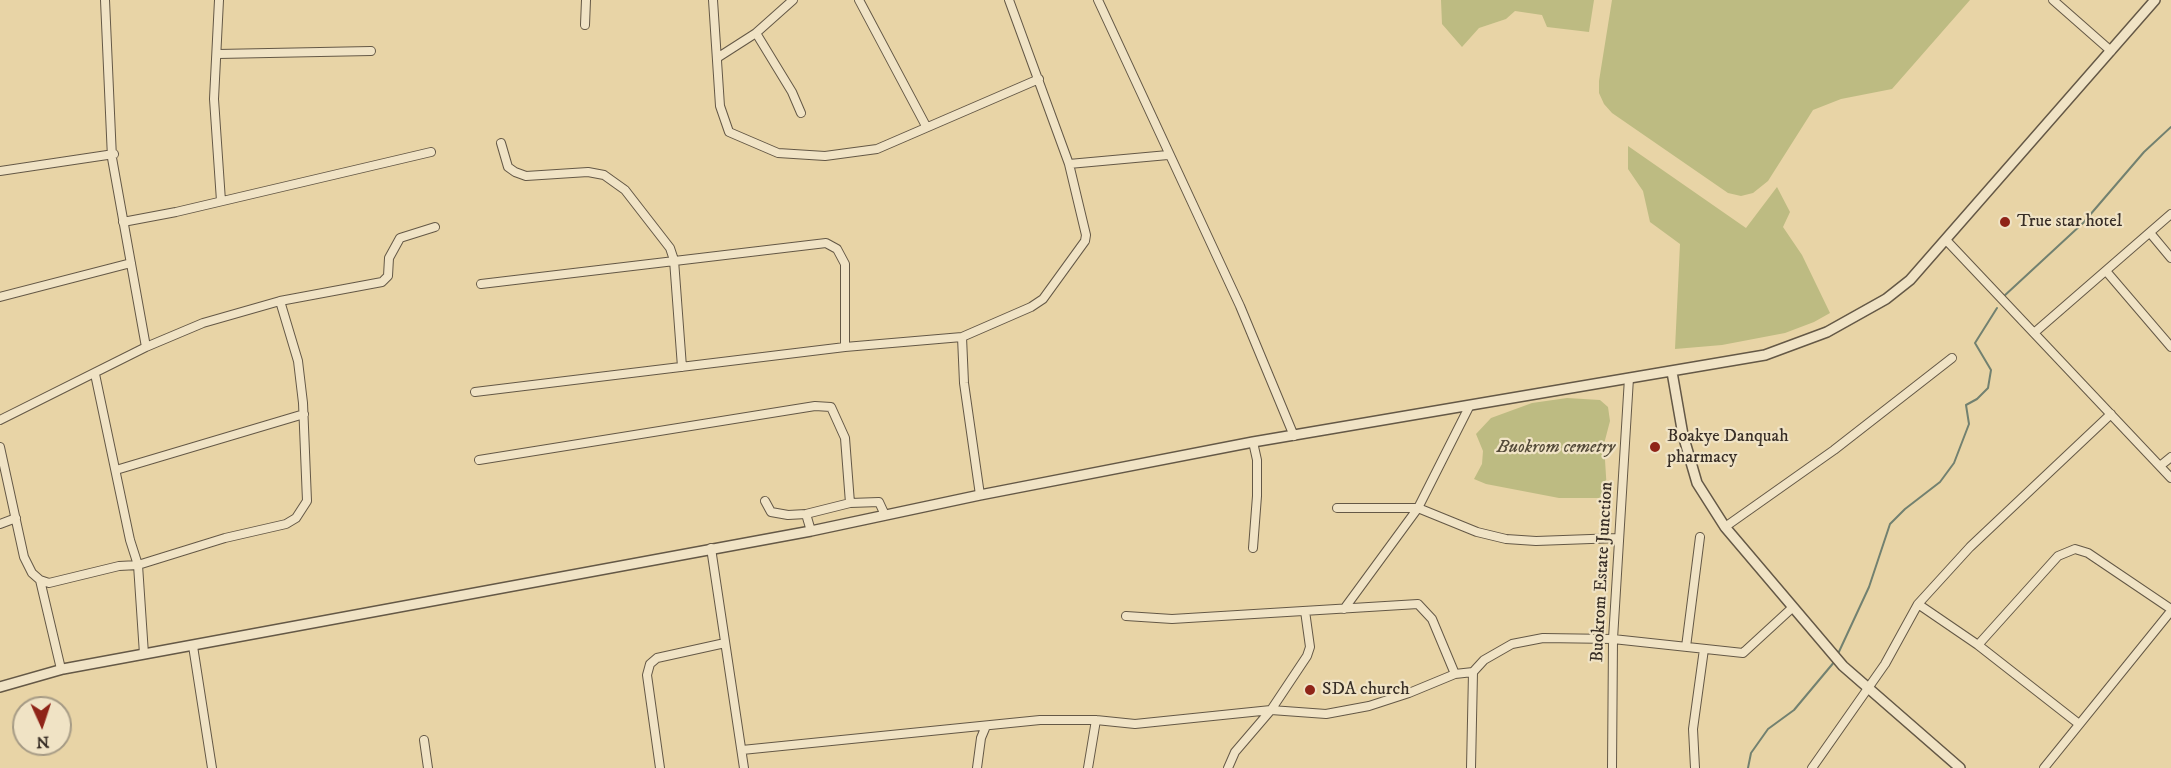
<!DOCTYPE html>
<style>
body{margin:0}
#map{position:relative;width:2171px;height:768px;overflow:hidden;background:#e8d4a6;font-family:"IM FELL DW Pica",serif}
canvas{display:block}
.north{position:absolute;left:12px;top:696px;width:60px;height:60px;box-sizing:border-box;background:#f0e3c5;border:2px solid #a69b85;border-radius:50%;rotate:177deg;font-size:16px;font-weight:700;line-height:24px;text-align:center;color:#382e26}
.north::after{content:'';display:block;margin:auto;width:21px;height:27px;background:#8f2418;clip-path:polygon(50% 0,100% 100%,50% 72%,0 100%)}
</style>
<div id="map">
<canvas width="2171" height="768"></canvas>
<div class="north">N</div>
</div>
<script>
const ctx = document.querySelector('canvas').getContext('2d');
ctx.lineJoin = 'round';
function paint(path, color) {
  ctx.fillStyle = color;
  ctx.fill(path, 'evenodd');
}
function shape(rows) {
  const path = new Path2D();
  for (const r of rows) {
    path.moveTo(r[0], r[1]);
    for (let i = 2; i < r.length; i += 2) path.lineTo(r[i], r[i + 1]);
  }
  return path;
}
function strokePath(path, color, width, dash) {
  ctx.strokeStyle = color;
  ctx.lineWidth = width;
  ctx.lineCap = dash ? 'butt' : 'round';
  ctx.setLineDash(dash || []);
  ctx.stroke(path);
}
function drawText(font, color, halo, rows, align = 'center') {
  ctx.font = font + ' "IM FELL DW Pica",serif';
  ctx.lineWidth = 4.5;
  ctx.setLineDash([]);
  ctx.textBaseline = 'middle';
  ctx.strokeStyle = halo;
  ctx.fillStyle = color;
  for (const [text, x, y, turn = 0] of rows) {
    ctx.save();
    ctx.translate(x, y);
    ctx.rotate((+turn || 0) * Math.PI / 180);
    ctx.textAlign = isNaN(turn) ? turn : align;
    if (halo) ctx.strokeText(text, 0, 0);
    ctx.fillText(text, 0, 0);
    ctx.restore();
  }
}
const green = shape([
 [1441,0,1594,0,1589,32,1547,27,1542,15,1515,11,1506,19,1479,28,1462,47,1442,24],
 [1612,0,1970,0,1892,89,1841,99,1813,110,1768,181,1753,193,1741,196,1728,193,1612,113,1604,104,1599,93,1599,81],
 [1628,146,1746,228,1777,187,1790,212,1783,227,1802,255,1830,313,1814,322,1785,333,1722,345,1675,349,1680,244,1650,222,1643,191,1628,169],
 [1567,398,1600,400,1608,407,1610,421,1604,444,1607,492,1599,498,1559,498,1486,484,1474,479,1482,464,1483,451,1476,434,1491,418,1532,403]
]);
const stream = shape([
 [2003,297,2083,223,2144,152,2171,127],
 [1837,656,1869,587,1890,524,1905,509,1940,482,1954,463,1969,424,1966,405,1977,399,1988,388,1991,370,1975,343,1997,308],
 [1748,768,1751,753,1768,729,1794,710,1835,661]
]);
const minor = shape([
 [105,0,112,158,146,347],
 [219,0,214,99,221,201],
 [713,0,720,106,729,132,778,153,825,156,877,149,1039,79],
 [793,0,756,33,792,92,801,113],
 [859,0,926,126],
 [1098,0,1240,306,1294,436],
 [2053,0,2111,51],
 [585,25,586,0],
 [218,54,371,51],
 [717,58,756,33],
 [501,143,508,167,515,172,526,176,588,172,604,175,625,190,670,248,674,260,682,367],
 [1069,164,1168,155],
 [0,171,114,154],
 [123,222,176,212,431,152],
 [2151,234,2171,258],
 [1947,241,2171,478],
 [2106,271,2171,347],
 [481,284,826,243,837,249,845,264,845,347],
 [0,297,131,263],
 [280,301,382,282,388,276,389,258,400,238,435,227],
 [2034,333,2171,214],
 [962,337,964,383,980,495],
 [95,374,130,540,138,565,144,654],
 [475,392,845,347,962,337,1031,307,1043,299,1085,241,1086,235,1069,164,1009,0],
 [0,420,146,347,203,323,280,301,298,361,303,403,307,501,296,518,286,524,225,538,138,565,119,566,49,583,40,580,32,573,24,557,0,447],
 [1253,442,1257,460,1257,496,1253,548],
 [479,460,815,406,831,407,845,438,850,503],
 [2160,466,2171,457],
 [116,470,304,414],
 [765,501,771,512,788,515,806,514,850,503,879,502,885,515],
 [1337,508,1418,508,1477,532,1506,539,1536,541,1618,538],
 [806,514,811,531],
 [0,524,16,518],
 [1725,527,1834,450,1952,358],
 [711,548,744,768],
 [40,580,61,669],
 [1918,604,1978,645,2079,724],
 [1344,609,1418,508,1469,407],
 [1126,616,1172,619,1418,604,1432,619,1455,674],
 [1978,645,2058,556,2075,549,2088,553,2171,609],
 [193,646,212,768],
 [1686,647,1700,537],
 [424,740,428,768],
 [742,750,1040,720,1096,720,1135,724,1271,710,1326,714,1369,706,1409,693,1455,674,1473,672,1484,660,1512,644,1543,638,1613,639,1743,653,1792,608],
 [660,768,647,675,650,664,657,658,725,643],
 [977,768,981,738,986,726],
 [1088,768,1096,720],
 [1228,768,1235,752,1271,710,1307,656,1310,647,1305,611],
 [1471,768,1473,672],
 [1612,768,1613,639,1629,378],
 [1695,768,1693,729,1704,649],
 [1812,768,1885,664,1918,604,1970,547,2111,414],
 [2044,768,2171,611]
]);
const tertiary = shape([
 [1672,372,1683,435,1697,483,1725,527,1843,666,1960,768],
 [0,687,63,669,811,531,980,495,1253,442,1765,355,1827,332,1886,299,1910,280,2155,0]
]);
const markers = [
 [2005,222,6,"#8f2418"],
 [1655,447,6,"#8f2418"],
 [1310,690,6,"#8f2418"]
];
const poiNames = [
 ["True star hotel",2017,222],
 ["Boakye Danquah",1667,437],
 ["pharmacy",1667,458],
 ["SDA church",1322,690]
];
const parkNames = [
 ["Buokrom cemetry",1556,448]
];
const streetNames = [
 ["Buokrom Estate Junction",1603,572,-87]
];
paint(green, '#bdbb82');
strokePath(stream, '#728170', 2);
strokePath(minor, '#645846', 10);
strokePath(tertiary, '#645846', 12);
strokePath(minor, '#f0e3c5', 8);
strokePath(tertiary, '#f0e3c5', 9);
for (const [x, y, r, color] of markers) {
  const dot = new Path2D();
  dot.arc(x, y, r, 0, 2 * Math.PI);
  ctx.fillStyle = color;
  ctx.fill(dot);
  strokePath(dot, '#f0e3c5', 2);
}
drawText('18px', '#382e26', '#f0e3c5', poiNames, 'left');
drawText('italic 18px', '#534a38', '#f0e3c5', parkNames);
drawText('18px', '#382e26', '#f0e3c5', streetNames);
</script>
